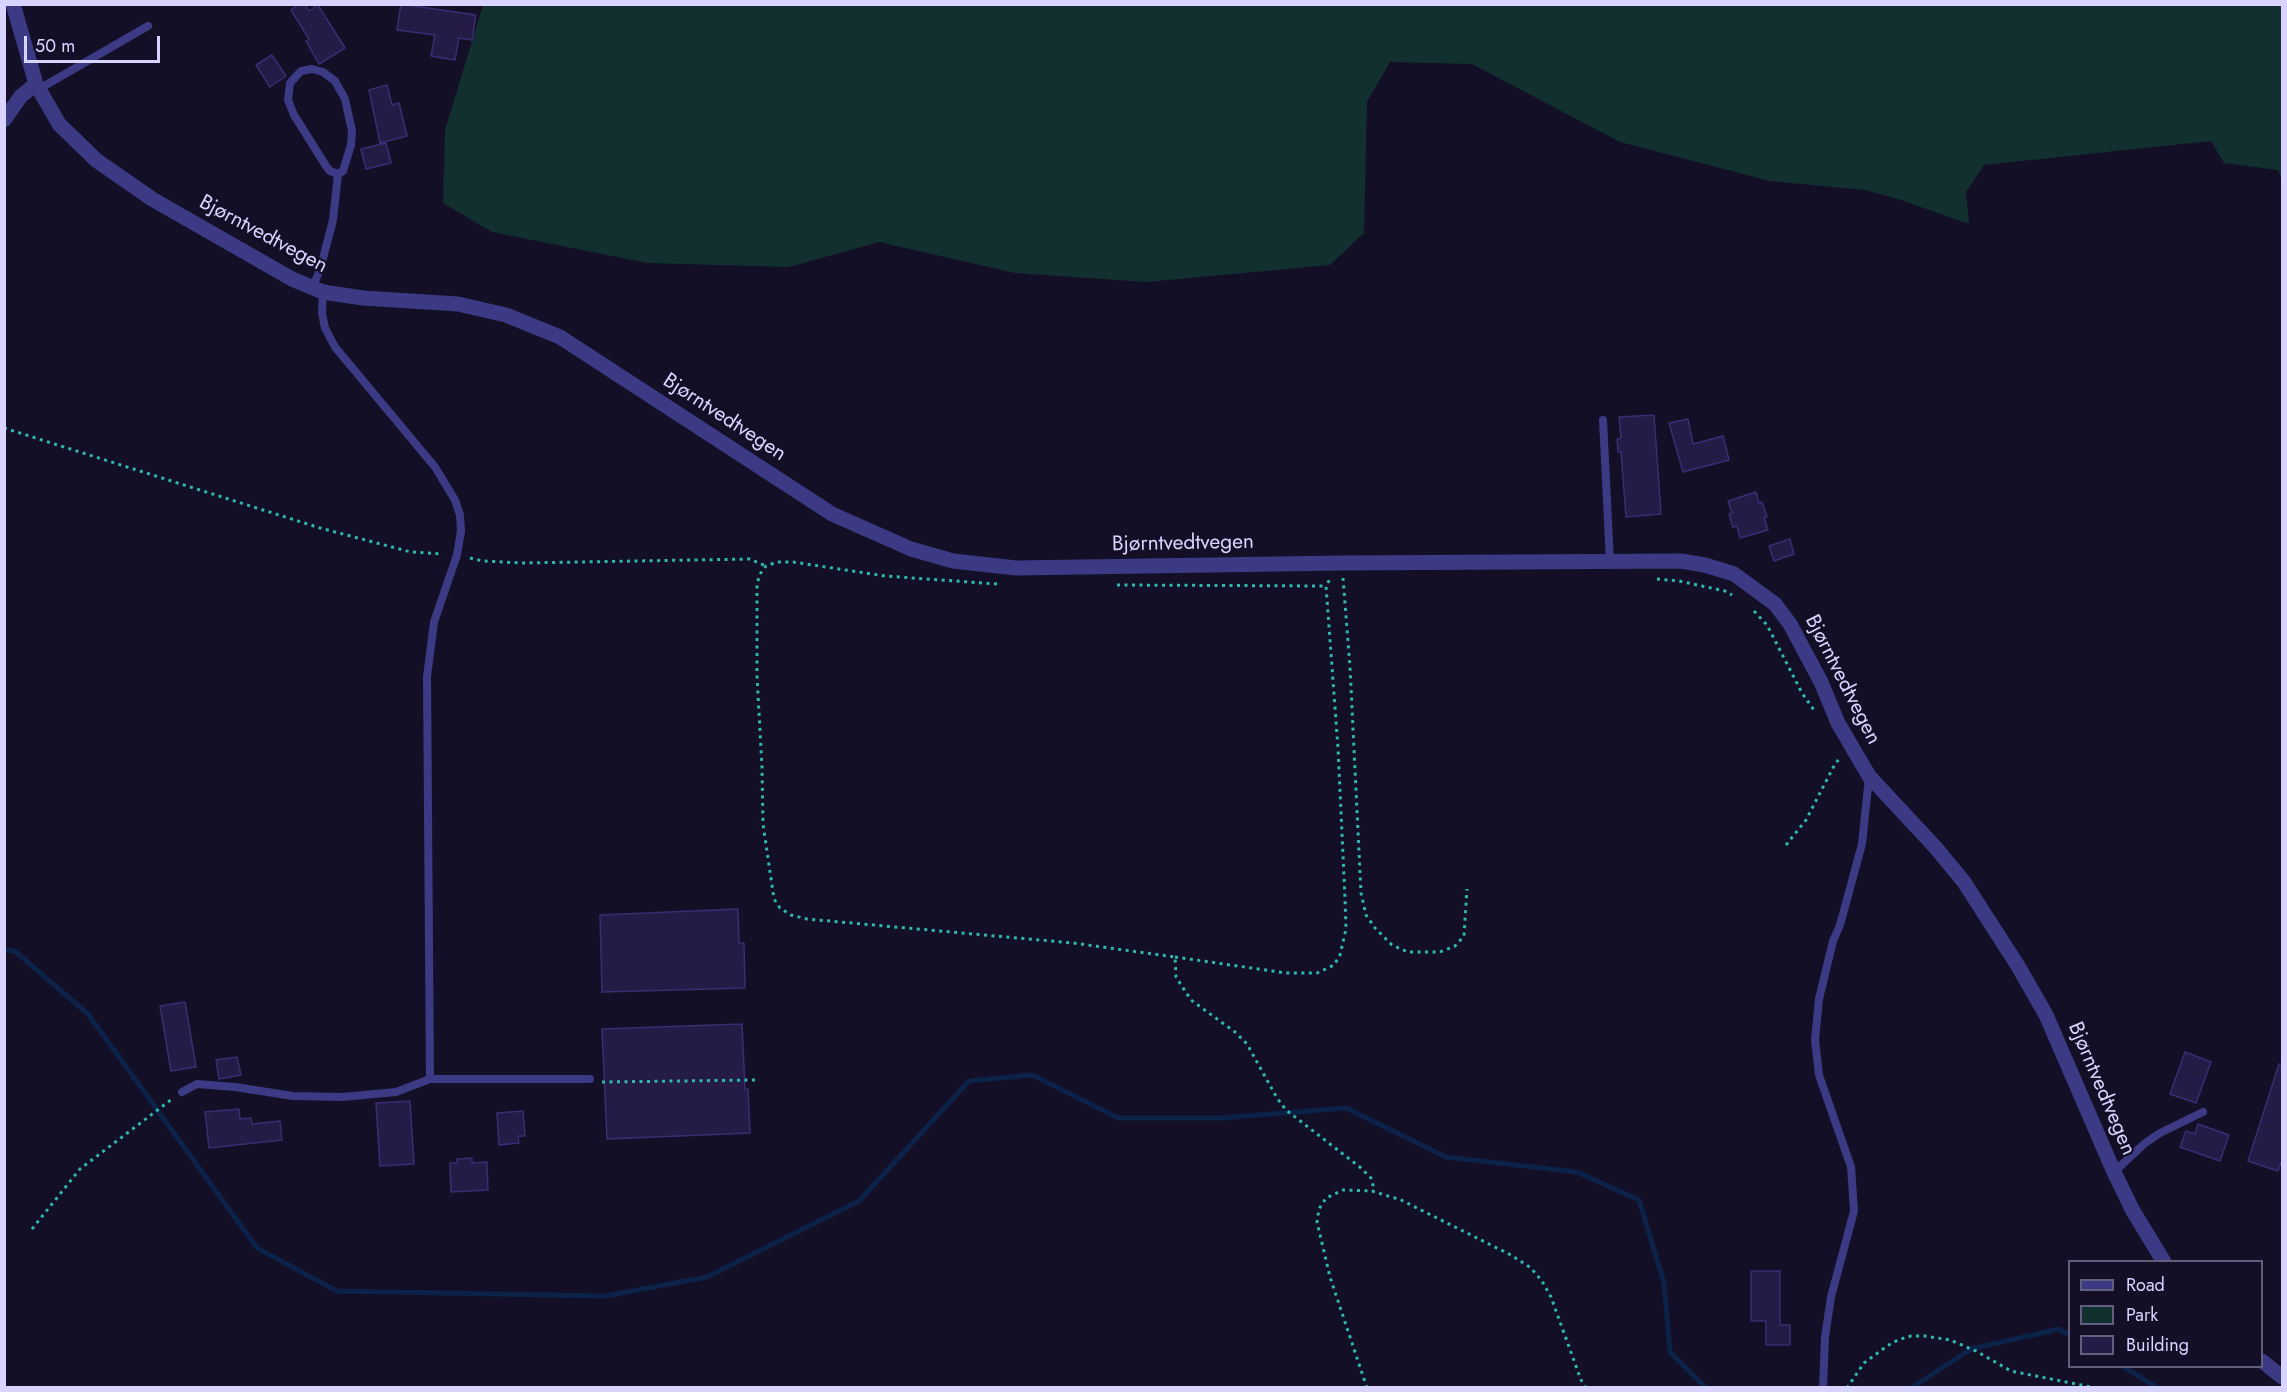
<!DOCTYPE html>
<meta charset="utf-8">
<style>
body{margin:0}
#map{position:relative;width:2287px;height:1392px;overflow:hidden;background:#130f26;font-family:Jost,sans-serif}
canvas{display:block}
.frame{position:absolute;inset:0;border:6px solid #d9d4ff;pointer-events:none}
.legend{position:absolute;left:2068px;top:1260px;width:195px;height:108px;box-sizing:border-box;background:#130f26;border:2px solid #625e7d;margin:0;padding:8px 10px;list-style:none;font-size:18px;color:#d9d4ff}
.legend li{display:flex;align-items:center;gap:12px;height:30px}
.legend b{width:30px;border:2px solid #625e7d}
.scale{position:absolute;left:24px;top:36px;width:136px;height:27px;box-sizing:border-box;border:3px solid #d9d4ff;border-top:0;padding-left:8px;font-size:18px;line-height:21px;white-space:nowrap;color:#d9d4ff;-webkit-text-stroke:4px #130f26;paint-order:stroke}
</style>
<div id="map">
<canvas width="2287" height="1392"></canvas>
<div class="frame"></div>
<ul class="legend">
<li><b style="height:8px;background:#3d3a85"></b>Road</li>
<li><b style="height:16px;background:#12302f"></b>Park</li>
<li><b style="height:16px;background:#241b47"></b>Building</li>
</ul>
<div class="scale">50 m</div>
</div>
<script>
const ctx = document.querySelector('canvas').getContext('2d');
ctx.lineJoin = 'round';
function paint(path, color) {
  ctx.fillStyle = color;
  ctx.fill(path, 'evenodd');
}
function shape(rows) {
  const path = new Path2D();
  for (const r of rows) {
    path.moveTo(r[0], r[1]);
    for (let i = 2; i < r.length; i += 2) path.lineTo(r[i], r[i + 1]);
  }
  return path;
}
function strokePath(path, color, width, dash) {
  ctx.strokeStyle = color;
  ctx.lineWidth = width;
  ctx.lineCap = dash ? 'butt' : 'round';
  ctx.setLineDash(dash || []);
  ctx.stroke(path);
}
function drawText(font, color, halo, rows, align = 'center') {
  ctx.font = font + ' Jost,sans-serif';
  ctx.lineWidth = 4.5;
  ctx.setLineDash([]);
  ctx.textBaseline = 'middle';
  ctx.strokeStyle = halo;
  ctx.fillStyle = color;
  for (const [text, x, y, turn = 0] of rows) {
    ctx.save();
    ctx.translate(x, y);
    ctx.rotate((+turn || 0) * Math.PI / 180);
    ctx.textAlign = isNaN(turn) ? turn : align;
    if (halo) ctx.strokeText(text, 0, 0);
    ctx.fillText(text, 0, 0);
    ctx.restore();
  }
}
const green = shape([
 [483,5,2282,5,2282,180,2278,170,2224,163,2211,141,1984,165,1966,192,1969,224,1898,199,1865,190,1770,181,1620,142,1472,64,1390,62,1367,102,1364,233,1330,265,1146,282,1015,273,879,242,789,267,647,263,492,232,443,203,445,130]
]);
const stream = shape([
 [4,949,16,952,88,1014,257,1248,337,1291,605,1296,707,1277,859,1201,969,1081,1032,1075,1118,1118,1222,1118,1346,1108,1446,1157,1577,1172,1639,1200,1664,1283,1670,1352,1706,1388],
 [2122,1366,2158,1388],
 [1911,1388,1971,1349,2059,1329,2070,1335]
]);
const building = shape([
 [299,4,305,4,309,11,318,5,345,48,319,64,306,41,309,39,291,10,299,4],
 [401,4,476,15,472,40,459,38,455,60,431,56,435,35,397,30,401,4],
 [272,55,286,76,270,87,256,65,272,55],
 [387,85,392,105,399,103,407,136,380,143,369,90,387,85],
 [386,143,391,163,366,169,361,149,386,143],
 [1654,415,1661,514,1626,517,1621,452,1618,452,1617,439,1621,438,1619,417,1654,415],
 [1688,419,1693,444,1723,436,1729,460,1683,472,1669,423,1688,419],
 [1756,492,1759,503,1762,502,1767,517,1764,518,1768,530,1740,538,1737,526,1733,527,1729,514,1732,513,1728,501,1756,492],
 [1790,539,1794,554,1774,561,1769,546,1790,539],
 [738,909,739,943,744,943,745,988,602,992,600,915,738,909],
 [185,1002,196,1067,171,1071,160,1006,185,1002],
 [742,1024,745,1089,748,1089,750,1133,607,1139,602,1029,742,1024],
 [2185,1052,2211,1062,2196,1103,2170,1094,2185,1052],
 [237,1057,241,1075,219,1079,216,1060,237,1057],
 [2279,1064,2283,1065,2283,1157,2278,1171,2248,1161,2279,1064],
 [410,1101,414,1164,380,1166,376,1103,410,1101],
 [239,1109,240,1119,251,1118,252,1124,280,1121,282,1140,209,1148,205,1112,239,1109],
 [523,1111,525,1136,518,1136,519,1143,499,1145,497,1113,523,1111],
 [2198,1124,2229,1135,2220,1161,2180,1147,2186,1131,2195,1134,2198,1124],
 [472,1158,472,1163,487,1162,488,1190,451,1192,450,1163,457,1163,457,1159,472,1158],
 [1751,1271,1780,1271,1780,1325,1790,1325,1790,1345,1766,1345,1766,1321,1751,1321,1751,1271]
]);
const path = shape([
 [4,428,320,528,411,552,443,554],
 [470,558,483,561,522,563,750,559,766,566],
 [1343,578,1350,667,1361,893,1366,915,1375,928,1392,945,1408,952,1440,952,1455,946,1464,936,1467,889],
 [1657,579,1679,581,1725,591,1732,595],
 [997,584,885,576,793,562,777,562,766,566,760,574,757,584,757,676,762,767,763,824,774,899,780,908,791,915,807,919,1073,943,1175,957,1176,977,1191,1000,1235,1032,1247,1044,1277,1098,1286,1110,1361,1168,1371,1178,1373,1185,1372,1191],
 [1117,585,1326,586],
 [1754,611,1767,625,1802,693,1814,710],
 [1786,845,1806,820,1835,764,1840,758],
 [1175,957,1286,973,1317,973,1334,965,1340,955,1346,929,1345,898,1338,748,1326,586,1330,579],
 [602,1082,756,1080],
 [32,1229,80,1169,172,1099],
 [1367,1388,1330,1277,1317,1222,1319,1209,1326,1198,1343,1190,1372,1191,1401,1200,1511,1255,1531,1268,1542,1281,1551,1297,1581,1380,1586,1388],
 [1847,1388,1864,1363,1887,1346,1898,1340,1911,1336,1925,1336,1950,1340,1976,1351,2011,1371,2096,1388]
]);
const lane = shape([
 [39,89,148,26],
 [312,288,320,270,333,220,338,174,343,171,351,145,352,131,345,99,335,81,323,72,312,69,301,71,290,83,288,100,294,115,326,166,330,171,338,174],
 [1603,420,1610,562],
 [430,1079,590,1079],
 [182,1092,197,1084,235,1087,293,1096,342,1097,396,1092,430,1079,427,677,434,622,457,555,461,531,460,515,455,500,435,467,335,347,325,328,322,313,323,292],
 [2114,1172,2144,1144,2160,1133,2203,1112],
 [1823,1388,1825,1337,1831,1297,1854,1211,1851,1167,1819,1075,1815,1040,1819,999,1833,941,1840,925,1862,844,1869,777]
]);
const street = shape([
 [13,4,36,84,59,124,96,160,152,199,292,279,323,292,363,298,458,304,506,315,560,337,832,514,911,549,953,561,1016,568,1342,563,1681,561,1705,565,1734,574,1775,604,1790,624,1821,682,1838,723,1869,776,1936,848,1964,882,2018,966,2046,1015,2114,1172,2133,1211,2164,1262],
 [4,120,21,96,36,84],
 [2262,1361,2282,1377]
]);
const streetNames = [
 ["Bjørntvedtvegen",263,235,28],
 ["Bjørntvedtvegen",724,418,33],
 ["Bjørntvedtvegen",1183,544,-1],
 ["Bjørntvedtvegen",1842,680,63],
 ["Bjørntvedtvegen",2101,1089,67]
];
paint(green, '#12302f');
strokePath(stream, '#0c2248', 5);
paint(building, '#241b47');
strokePath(building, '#3b2d73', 1.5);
strokePath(path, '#2fb8b0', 3, [3, 4.5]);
strokePath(lane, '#3d3a85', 8);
strokePath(street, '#3d3a85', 15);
drawText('21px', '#d9d4ff', '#130f26', streetNames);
</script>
